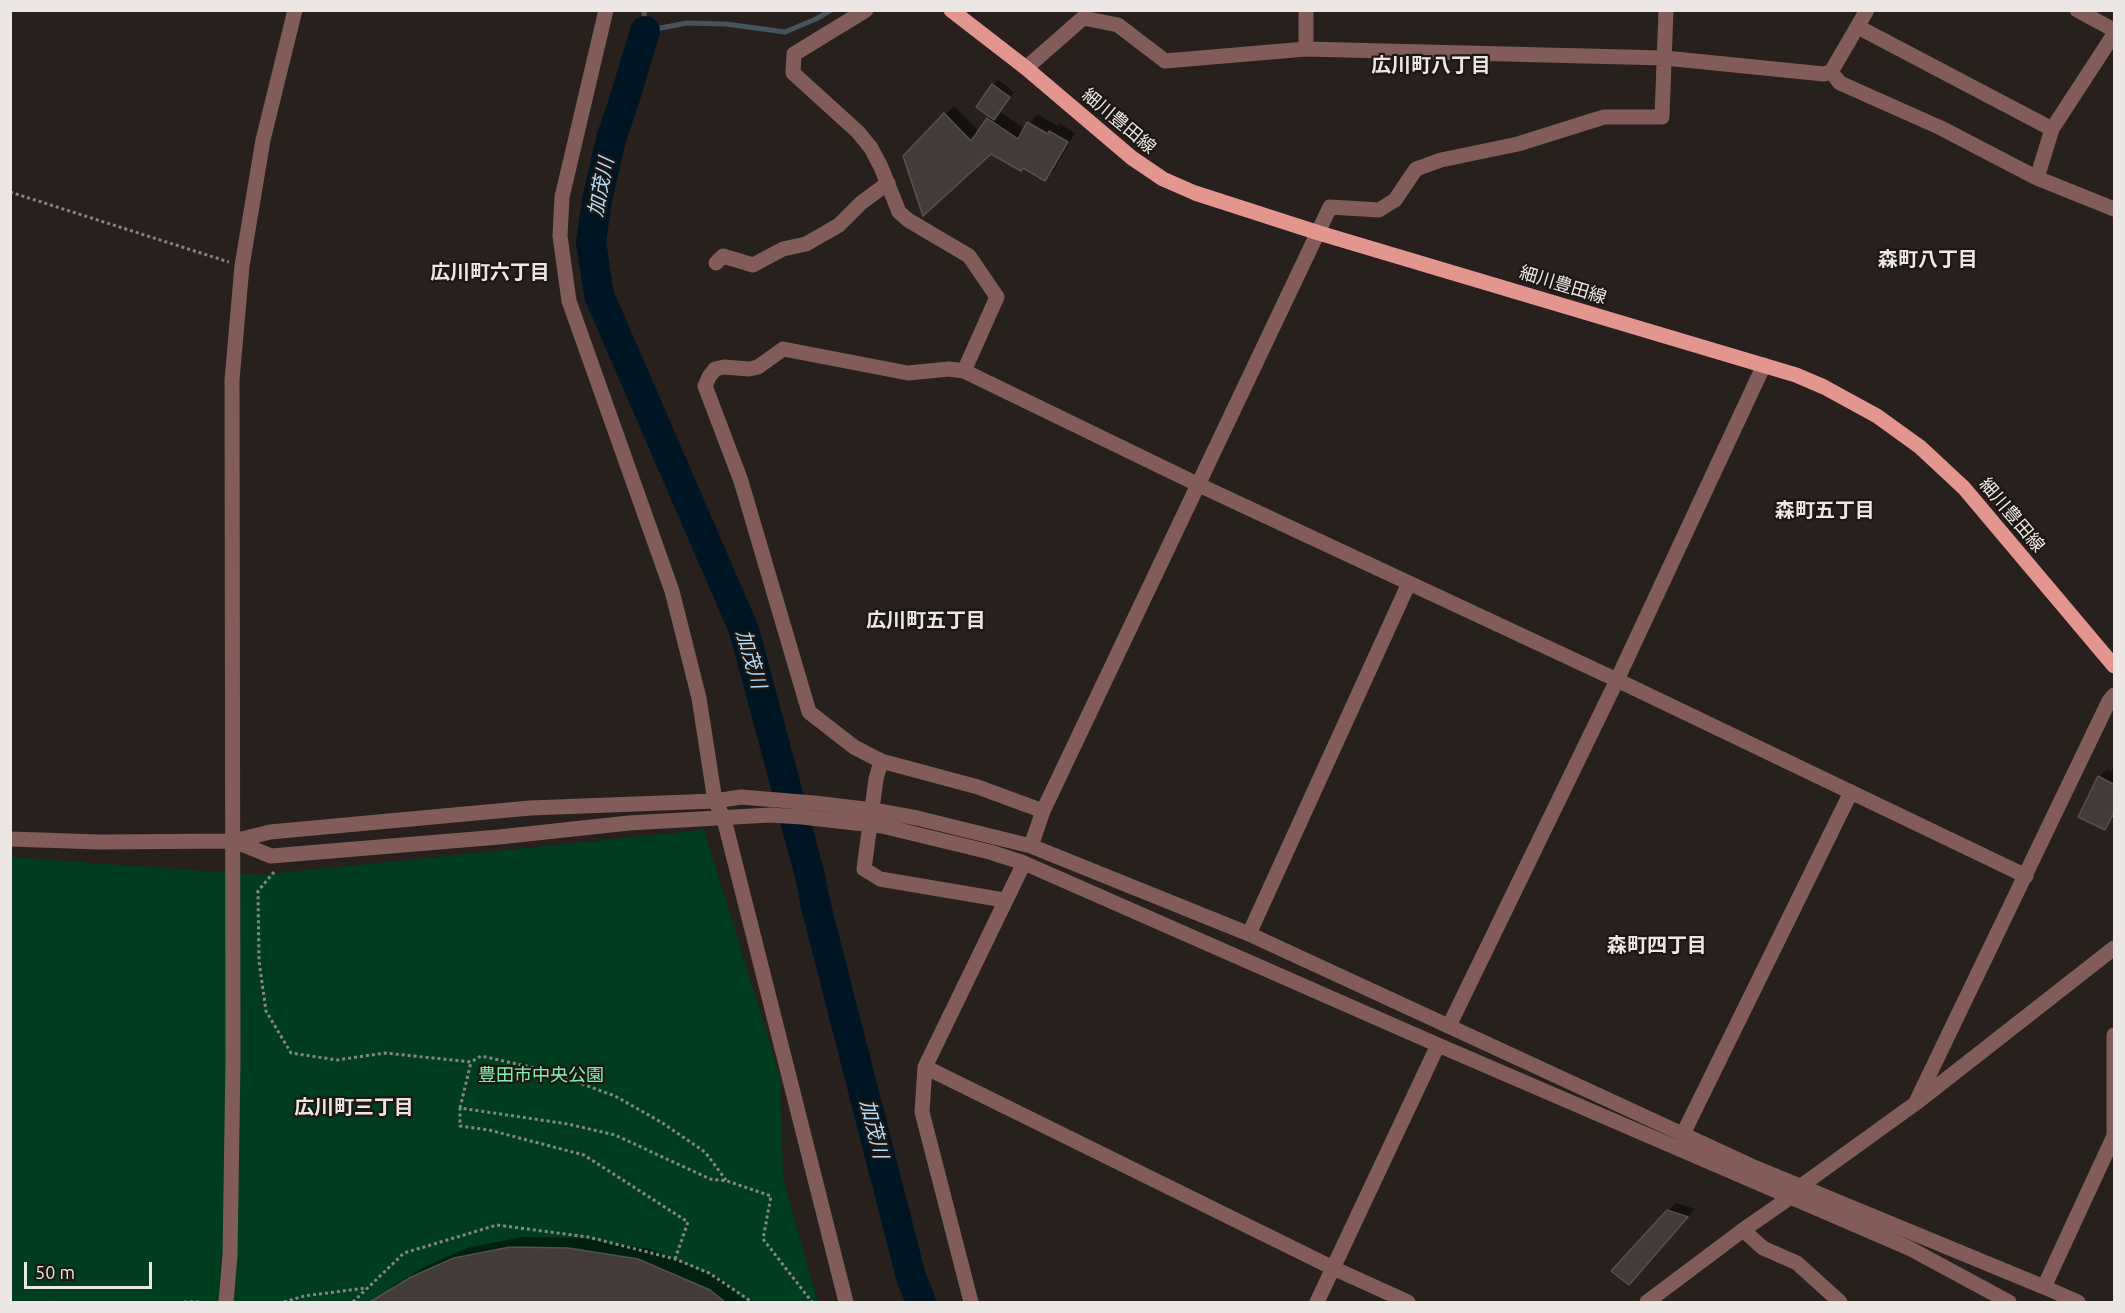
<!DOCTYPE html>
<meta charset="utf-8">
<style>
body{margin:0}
#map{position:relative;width:2125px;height:1313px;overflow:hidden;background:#27201d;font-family:Ubuntu,sans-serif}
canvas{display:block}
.frame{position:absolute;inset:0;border:12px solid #ece7e5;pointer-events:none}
.scale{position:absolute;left:24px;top:1262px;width:128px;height:27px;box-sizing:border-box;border:3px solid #ece7e5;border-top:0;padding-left:8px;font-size:18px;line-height:21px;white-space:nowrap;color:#ece7e5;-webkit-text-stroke:4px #1d1714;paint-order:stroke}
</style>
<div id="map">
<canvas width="2125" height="1313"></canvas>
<div class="frame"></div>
<div class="scale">50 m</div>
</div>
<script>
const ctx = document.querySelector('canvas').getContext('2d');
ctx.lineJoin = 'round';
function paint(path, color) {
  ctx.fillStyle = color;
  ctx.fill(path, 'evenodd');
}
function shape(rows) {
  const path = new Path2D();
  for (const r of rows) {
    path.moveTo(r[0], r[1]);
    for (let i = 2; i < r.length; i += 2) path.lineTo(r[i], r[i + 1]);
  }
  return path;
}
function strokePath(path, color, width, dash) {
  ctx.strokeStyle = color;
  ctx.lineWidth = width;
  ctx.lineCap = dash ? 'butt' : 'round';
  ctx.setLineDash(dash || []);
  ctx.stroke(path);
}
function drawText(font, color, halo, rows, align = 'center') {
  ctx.font = font + ' Ubuntu,"Noto Sans JP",sans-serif';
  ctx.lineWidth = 4.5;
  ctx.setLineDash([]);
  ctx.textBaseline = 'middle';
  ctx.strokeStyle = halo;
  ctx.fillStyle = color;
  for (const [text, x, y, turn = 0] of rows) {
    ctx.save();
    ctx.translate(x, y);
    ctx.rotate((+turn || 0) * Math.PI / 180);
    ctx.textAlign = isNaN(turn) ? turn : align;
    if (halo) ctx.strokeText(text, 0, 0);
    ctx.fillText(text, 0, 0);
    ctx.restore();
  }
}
const green = shape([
 [704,830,780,1076,783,1179,818,1302,11,1302,10,857,259,875]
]);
const shadow = shape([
 [998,80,1014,92,1000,112,1025,129,1037,114,1057,126,1059,123,1075,133,1054,170,1045,179,1024,167,990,152,904,156,954,106,979,131,991,116,993,85],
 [2114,765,2114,817,2105,828,2099,777,2107,769,2111,772],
 [1676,1203,1695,1209,1637,1275,1668,1211],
 [522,1237,579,1238,650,1249,721,1279,748,1302,373,1302,393,1286,424,1267,467,1248]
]);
const stream = shape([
 [644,10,645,31,687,23,726,24,785,32,816,19,831,10]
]);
const river = shape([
 [645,31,625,98,611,139,597,200,591,242,599,295,744,630,810,876,816,906,911,1277,921,1302]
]);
const building = shape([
 [992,84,1010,97,994,120,976,107,992,84],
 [944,113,971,141,987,118,1018,139,1027,122,1048,134,1049,131,1068,142,1045,181,1023,168,1021,171,991,154,923,216,903,156,944,113],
 [2098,776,2115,785,2115,811,2105,830,2078,817,2098,776],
 [1667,1210,1688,1217,1629,1285,1611,1271,1667,1210],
 [510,1247,568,1248,638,1259,710,1290,725,1302,370,1302,411,1277,454,1258,510,1247]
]);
const path = shape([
 [10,192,229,262],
 [274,872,258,891,259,961,266,1011,291,1053,337,1060,385,1053,471,1062,481,1056,544,1070,615,1096,661,1122,705,1152,726,1180],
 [460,1108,471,1062],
 [675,1259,688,1222,584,1155,489,1130,460,1126,460,1108,568,1124,615,1135,710,1179,727,1181,771,1196,763,1239,812,1302],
 [184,1302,202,1302],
 [284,1302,304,1296,366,1288],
 [353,1302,404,1253,497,1225,588,1237,675,1259,709,1273,752,1302]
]);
const minor = shape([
 [606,10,562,197,560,236,569,301,672,591,699,698,715,801,724,819,846,1302],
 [866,10,794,54,793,73,858,132,871,148,881,167,899,212,908,220,969,256,997,297,964,371,1199,485,1617,680,2026,876],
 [1306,10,1306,49],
 [2077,10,2114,30],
 [1858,27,2052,129],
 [2114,34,2052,129,2037,178,2114,209],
 [1026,68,1083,18,1118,25,1165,61,1306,49,1665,58,1824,74,1831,72,1867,10],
 [1831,72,1840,83,1941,128,2037,178],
 [716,263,723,256,753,265,783,249,806,244,839,225,861,203,888,183],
 [881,761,854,747,809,712,741,481,705,386,709,377,715,369,724,367,749,369,758,367,783,349,908,373,949,369,964,371],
 [10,839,100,842,234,841,270,832,530,808,715,801,741,797,814,803,873,810,917,818,1031,846,1249,934,1756,1168,2044,1287,2078,1302],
 [234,841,271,856,499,837,629,823,770,815,802,817,882,826,990,852,1024,863,1438,1045,1909,1248,2009,1302],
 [1031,846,1043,811,1330,207,1379,210,1395,200,1416,169,1441,160,1518,144,1604,117,1662,117,1666,10],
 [1004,900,880,879,864,869,876,779,881,761,978,787,1043,811],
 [1249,934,1409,583],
 [1449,1026,1617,680,1764,365],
 [925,1067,1333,1268,1408,1302],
 [1917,1100,2109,701,2114,695],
 [1683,1134,1851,792],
 [1743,1230,1763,1248,1797,1263,1840,1302],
 [2044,1287,2114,1136,2114,1035],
 [226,1302,230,1256,233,1061,232,380,242,266,263,140,295,10],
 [971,1302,922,1112,925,1067,1024,863],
 [1317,1302,1438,1045],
 [1647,1302,1743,1230,1792,1196,1801,1186,1916,1103,2114,948]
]);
const major = shape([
 [951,10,1026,68,1132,158,1163,179,1195,193,1319,233,1796,375,1824,387,1877,416,1920,447,1964,488,2114,666]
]);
const streetNames = [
 ["細川豊田線",1119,121,40],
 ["細川豊田線",1563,285,17],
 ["細川豊田線",2012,515,50]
];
const parkNames = [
 ["豊田市中央公園",541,1075]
];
const neighbourhoodNames = [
 ["広川町八丁目",1431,65],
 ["森町八丁目",1928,259],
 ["広川町六丁目",490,272],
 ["森町五丁目",1825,510],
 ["広川町五丁目",926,620],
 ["森町四丁目",1657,945],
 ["広川町三丁目",354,1107]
];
const waterNames = [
 ["加茂川",601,187,-79],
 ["加茂川",751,659,74],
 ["加茂川",874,1129,76]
];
paint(green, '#003c1e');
paint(shadow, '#0007');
strokePath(stream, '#47545e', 5);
strokePath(river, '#001524', 30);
paint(building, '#423b38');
strokePath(building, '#58504c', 1.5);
strokePath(path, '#8a8481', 3, [3, 3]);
strokePath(minor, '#825c58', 15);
strokePath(major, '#e3968e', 15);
drawText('18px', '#ece7e5', '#1d1714', streetNames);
drawText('18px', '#82f0ac', '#1d1714', parkNames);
drawText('bold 20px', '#ece7e5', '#1d1714', neighbourhoodNames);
drawText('italic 20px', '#b4dbf7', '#1d1714', waterNames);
</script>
